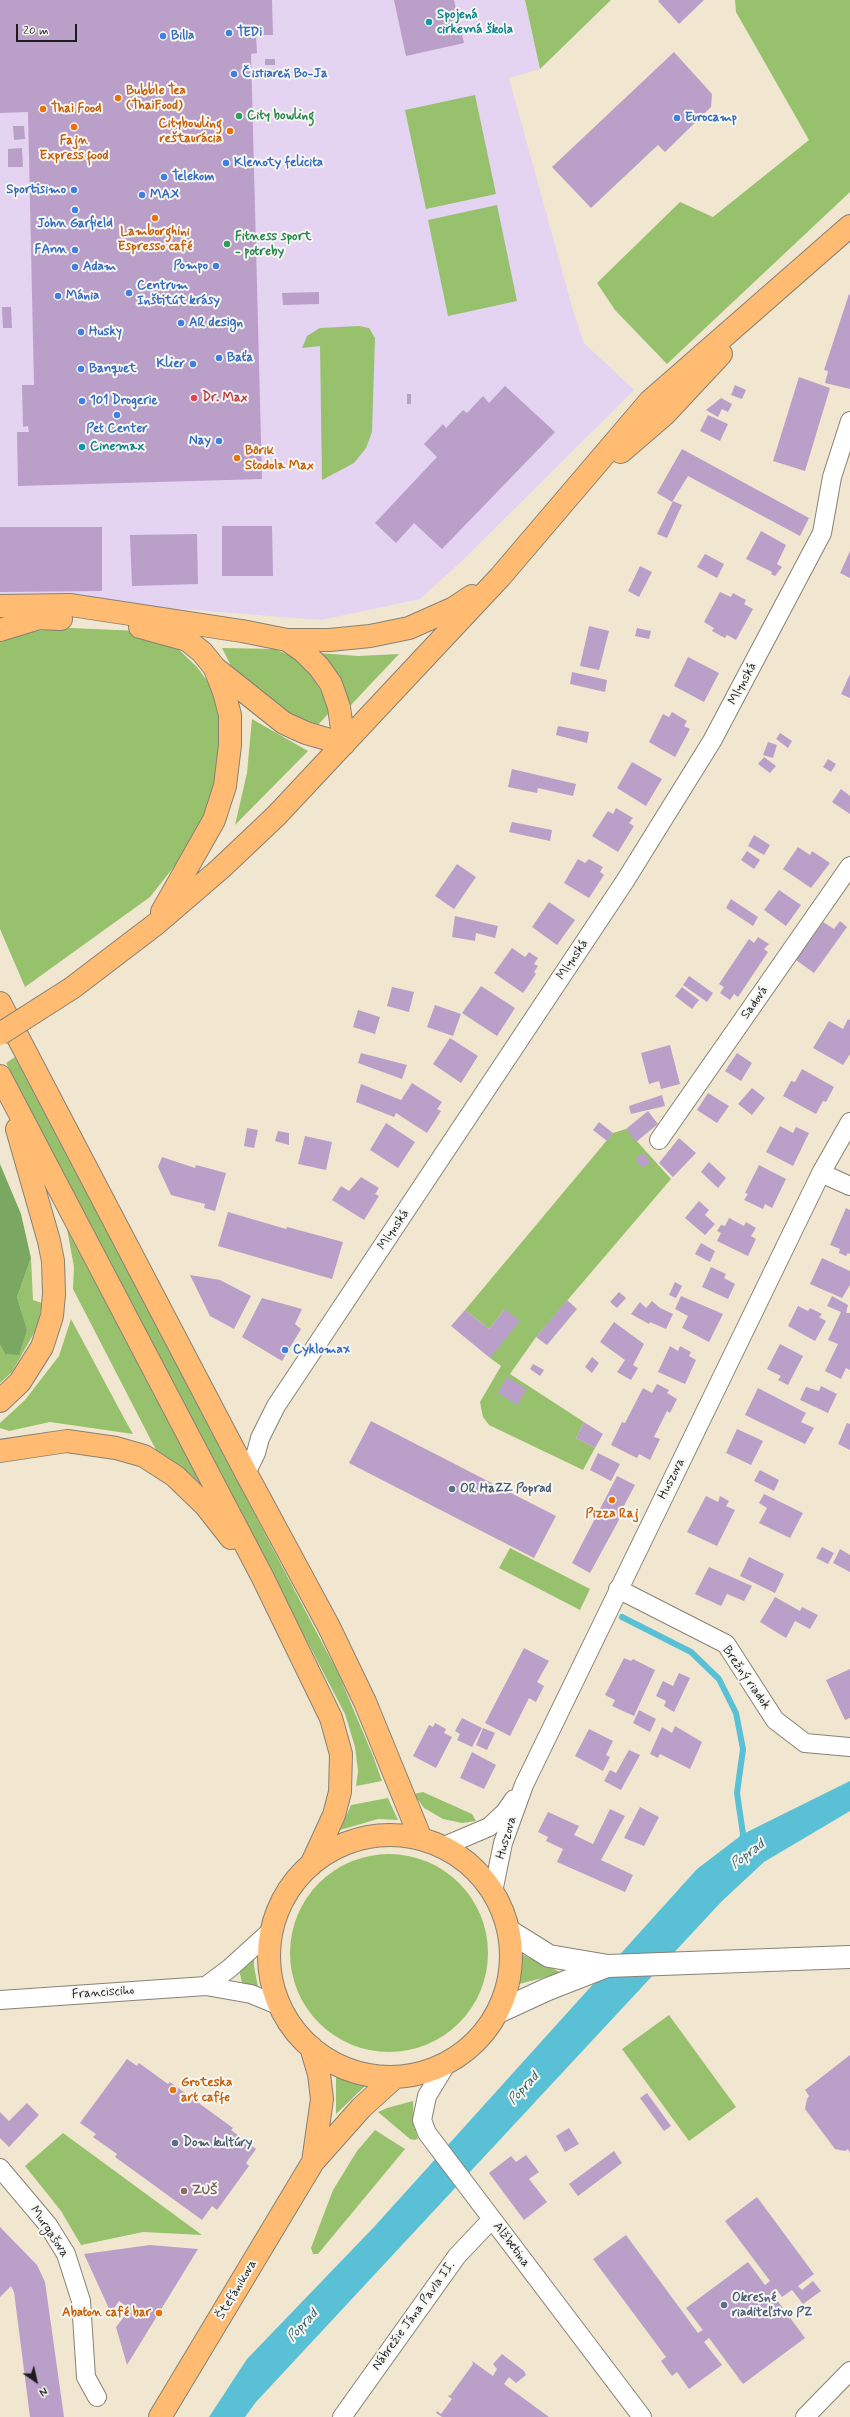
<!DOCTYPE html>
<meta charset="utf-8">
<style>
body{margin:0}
#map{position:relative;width:850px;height:2417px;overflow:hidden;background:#f1e7d1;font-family:Mynerve,sans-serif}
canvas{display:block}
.north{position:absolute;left:16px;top:2361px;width:40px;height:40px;-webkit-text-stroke:3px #f6f6f2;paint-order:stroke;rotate:146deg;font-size:11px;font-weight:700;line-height:16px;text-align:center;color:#1c1c1c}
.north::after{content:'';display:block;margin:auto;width:14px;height:18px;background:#1c1c1c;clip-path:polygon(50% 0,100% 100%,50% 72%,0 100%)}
.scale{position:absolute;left:16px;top:24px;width:61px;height:18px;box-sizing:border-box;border:2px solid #1c1c1c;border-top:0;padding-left:5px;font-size:12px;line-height:14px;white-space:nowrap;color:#1c1c1c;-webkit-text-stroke:3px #f6f6f2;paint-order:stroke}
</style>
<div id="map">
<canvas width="850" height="2417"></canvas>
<div class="north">N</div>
<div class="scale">20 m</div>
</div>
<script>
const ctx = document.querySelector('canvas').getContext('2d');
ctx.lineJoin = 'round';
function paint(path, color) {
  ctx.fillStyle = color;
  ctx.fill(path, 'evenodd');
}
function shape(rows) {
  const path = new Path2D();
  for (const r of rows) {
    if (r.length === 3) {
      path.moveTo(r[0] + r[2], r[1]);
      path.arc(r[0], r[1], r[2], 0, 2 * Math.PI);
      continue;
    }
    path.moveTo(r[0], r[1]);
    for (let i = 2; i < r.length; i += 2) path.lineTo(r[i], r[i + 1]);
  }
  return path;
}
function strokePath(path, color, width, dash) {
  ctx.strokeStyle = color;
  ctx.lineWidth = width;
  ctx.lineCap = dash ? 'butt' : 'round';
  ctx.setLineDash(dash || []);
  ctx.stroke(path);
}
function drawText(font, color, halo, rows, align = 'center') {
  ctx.font = font + ' Mynerve,sans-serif';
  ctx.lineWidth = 4;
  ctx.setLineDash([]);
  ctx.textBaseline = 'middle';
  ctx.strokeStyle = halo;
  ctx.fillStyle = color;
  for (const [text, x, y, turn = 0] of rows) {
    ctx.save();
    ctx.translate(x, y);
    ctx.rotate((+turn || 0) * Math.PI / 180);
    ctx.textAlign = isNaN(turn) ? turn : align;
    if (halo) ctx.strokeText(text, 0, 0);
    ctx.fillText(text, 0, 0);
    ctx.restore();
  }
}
const built = shape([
 [0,0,525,0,540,69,509,78,572,307,584,343,634,390,464,559,420,599,321,620,55,599,0,602]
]);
const green = shape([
 [525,0,611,0,540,69],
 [735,0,850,0,850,192,667,364,615,310,597,283,680,202,713,217,809,140,736,12],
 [475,95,496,194,426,209,405,110],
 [497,205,517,301,448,316,428,220],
 [359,326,369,328,375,338,372,432,366,448,354,463,322,480,320,346,302,348,307,336,320,328],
 [70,628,139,631,175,646,197,667,218,696,222,733,218,775,205,819,180,859,150,897,25,987,0,929,0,637,6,633],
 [222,648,275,649,300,660,321,691,330,712,316,727,299,723,232,668],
 [319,653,358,656,399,654,350,706,338,679],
 [252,719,308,751,235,825,247,773],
 [15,1057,339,1675,373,1756,382,1781,356,1786,358,1771,355,1747,345,1714,6,1063],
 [626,1129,671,1179,536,1337,510,1374,584,1422,576,1438,595,1448,583,1470,489,1425,483,1417,480,1402,501,1366,490,1358,505,1309,489,1329,465,1310,613,1133],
 [67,1229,203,1487,190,1474,156,1450,73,1289,74,1267],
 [31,1258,33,1300,42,1303,38,1326,12,1372,0,1383,0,1345,5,1354,27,1331,17,1297],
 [71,1319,124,1418,133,1434,50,1422,9,1431,0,1428,0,1423,25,1400,59,1356],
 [510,1548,590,1589,580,1610,499,1568],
 [423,1792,472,1814,476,1821,462,1823,443,1819,424,1808,414,1794],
 [388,1798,398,1820,378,1819,340,1830,351,1805],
 [389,1953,99],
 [254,1954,254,1966,258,1987,242,1983,239,1969],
 [521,1954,562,1973,515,1985],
 [669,2015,736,2107,689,2141,622,2049],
 [336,2076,365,2086,336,2114],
 [413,2101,414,2126,418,2139,414,2140,410,2139,378,2112,387,2108],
 [375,2130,405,2149,318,2254,313,2254,311,2248,333,2190,357,2151],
 [63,2133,202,2235,143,2232,81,2245,61,2211,25,2166]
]);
const forest = shape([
 [0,1164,21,1214,31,1258,17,1297,27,1330,19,1355,5,1354,0,1345]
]);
const water = shape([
 [850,1781,850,1811,764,1862,722,1901,256,2402,245,2417,209,2417,247,2359,374,2227,697,1869,743,1834]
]);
const stream = shape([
 [622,1617,691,1652,719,1679,736,1713,743,1749,737,1793,743,1834,742,1841]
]);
const building = shape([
 [0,0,272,0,273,35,256,35,257,53,251,54,262,479,18,486,17,432,29,432,28,426,23,427,22,385,34,385,28,112,0,113],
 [394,0,454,0,464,43,406,56],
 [659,0,704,0,679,24,658,1],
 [674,52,712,94,711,107,665,152,658,145,591,208,552,167],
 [265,59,275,59,275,65,265,65],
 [275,69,275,79,261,79,260,70],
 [13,126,24,126,25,139,14,140],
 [22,148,23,167,8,167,8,149],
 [319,292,319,304,283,305,282,293],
 [849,294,850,295,850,389,825,383,828,371,824,370],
 [2,307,11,307,12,328,3,328],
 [799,377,830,388,805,471,773,461],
 [735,385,746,390,742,399,731,395],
 [505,386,555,432,442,549,414,523,396,543,375,523,437,457,424,444,443,424,446,428,463,410,467,413,483,396,489,403],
 [407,394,411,394,411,404,407,404],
 [721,398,732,404,728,412,722,409,718,417,706,410],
 [708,415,728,424,720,441,700,431],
 [682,449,809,518,800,536,688,476,672,502,657,493],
 [673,501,682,505,667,538,657,534],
 [222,526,272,526,273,576,222,576],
 [0,527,102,527,102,591,0,592],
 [761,531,786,545,777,564,782,567,775,576,771,574,772,572,746,559],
 [197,534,198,584,132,586,130,535],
 [850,551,850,578,840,573],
 [705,554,724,564,717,578,697,567],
 [640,566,652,572,639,597,628,591],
 [720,592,731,597,733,593,746,600,744,604,753,609,736,640,727,635,725,638,712,631,714,628,704,622],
 [589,626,609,631,599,670,580,666],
 [637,628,651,631,649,639,635,636],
 [688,657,719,673,704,702,674,686],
 [572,672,607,680,605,692,570,684],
 [850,674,850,698,841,694],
 [672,712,687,721,684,726,690,729,675,757,649,742,663,714,669,717],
 [558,726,589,732,587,743,556,735],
 [780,733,792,741,788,748,776,739],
 [768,742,777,745,773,758,763,755],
 [764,757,776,766,770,773,758,764],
 [828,759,836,764,831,772,823,767],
 [632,762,662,779,646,806,617,788],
 [512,769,576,784,573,796,538,788,537,793,508,787],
 [841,789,850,796,850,814,832,802],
 [616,808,633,818,629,823,634,826,618,852,592,836,608,811,613,814],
 [512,822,552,830,550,841,509,832],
 [754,835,770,845,764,855,748,846],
 [798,847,810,855,812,851,830,863,811,888,783,869],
 [747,851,760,860,754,869,741,860],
 [578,859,585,863,589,859,603,867,600,872,604,875,589,898,564,883],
 [457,864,476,877,454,909,435,896],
 [779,890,801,905,786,926,764,910],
 [731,899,758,917,753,926,726,908],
 [549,902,575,920,557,945,532,927],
 [455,916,498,926,495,938,476,933,475,941,452,937],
 [840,921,847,927,814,973,796,960,823,922,834,929],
 [758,937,769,944,764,949,768,952,738,997,734,994,730,1000,720,993,724,987,719,984,749,939,754,943],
 [512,948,525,957,529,952,538,958,534,964,538,966,534,972,536,974,523,993,494,973],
 [689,976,713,993,707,1002,683,985],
 [481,986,515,1008,497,1036,462,1013],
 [392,987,414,992,409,1012,387,1006],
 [682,987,699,1000,692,1009,675,996],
 [435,1005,461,1014,453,1036,427,1027],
 [358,1010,380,1017,375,1034,353,1027],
 [848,1019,850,1020,850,1054,843,1065,813,1048,829,1021,843,1029],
 [450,1038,478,1056,461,1083,433,1064],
 [670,1045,680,1084,661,1089,659,1081,649,1084,641,1053],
 [361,1053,407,1065,402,1079,358,1063],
 [737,1053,752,1063,741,1081,725,1071],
 [802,1069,834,1087,826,1102,823,1101,816,1114,783,1096,791,1081,795,1082],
 [412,1083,442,1102,437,1109,441,1111,427,1133,396,1113,394,1117,356,1102,361,1084,401,1100],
 [752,1088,765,1098,752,1115,738,1104],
 [708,1093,729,1106,717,1123,697,1110],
 [662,1095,665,1106,631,1114,629,1106],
 [648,1111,658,1124,636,1142,626,1129],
 [599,1122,613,1133,607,1141,593,1130],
 [386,1123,415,1142,398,1168,370,1150],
 [780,1126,793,1133,796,1127,809,1133,793,1166,766,1152],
 [247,1128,258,1130,254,1148,244,1146],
 [278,1131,289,1133,289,1145,275,1141],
 [305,1136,332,1142,326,1170,298,1164],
 [679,1138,696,1153,673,1177,659,1163],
 [644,1153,650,1162,642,1168,635,1159],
 [162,1157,195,1168,196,1165,226,1173,215,1211,204,1208,205,1204,171,1195,158,1167],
 [709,1162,726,1178,718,1188,701,1172],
 [759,1165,786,1179,772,1208,765,1204,763,1209,744,1200,748,1194,745,1193],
 [361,1177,379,1188,375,1194,379,1196,364,1220,332,1200,341,1186,349,1191],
 [699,1201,709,1210,705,1215,715,1224,705,1235,685,1218],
 [846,1208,850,1210,850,1254,848,1253,846,1256,839,1253,840,1249,830,1245],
 [228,1212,286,1229,287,1227,343,1242,332,1279,218,1246],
 [729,1218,744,1226,746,1222,756,1228,751,1236,756,1239,748,1256,717,1241,721,1233,717,1231,721,1225,725,1226],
 [701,1243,715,1251,710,1262,695,1254],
 [822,1258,850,1271,850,1285,842,1298,810,1284],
 [711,1267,726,1274,724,1278,735,1284,728,1299,702,1287],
 [190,1275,220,1280,251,1296,234,1329,210,1316],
 [675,1282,682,1286,676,1298,669,1295],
 [619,1292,626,1298,617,1308,610,1302],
 [681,1296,723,1314,709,1342,682,1328,688,1316,675,1309],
 [832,1296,848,1305,846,1313,850,1313,850,1370,846,1368,841,1379,825,1371,838,1344,828,1340,841,1312,827,1306],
 [262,1298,302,1309,295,1324,301,1329,282,1361,242,1337],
 [567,1300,577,1309,547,1345,536,1337],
 [652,1301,660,1308,673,1314,666,1329,650,1322,649,1324,631,1314,640,1302,646,1308],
 [798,1306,808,1311,810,1308,822,1314,819,1317,826,1321,815,1341,788,1326],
 [505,1309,520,1321,490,1358,451,1326,465,1310,489,1329],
 [614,1322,644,1344,633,1365,638,1368,631,1380,617,1372,625,1360,600,1342],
 [780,1344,803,1356,788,1385,778,1380,781,1376,767,1369],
 [670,1346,678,1351,680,1346,691,1352,689,1356,696,1360,685,1384,658,1372],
 [592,1357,599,1363,592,1373,585,1367],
 [533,1364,544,1370,540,1376,530,1369],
 [507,1377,527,1389,517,1405,498,1393],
 [657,1384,669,1390,667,1393,677,1399,670,1413,667,1411,654,1437,660,1439,650,1460,639,1454,637,1458,611,1445,622,1422,625,1423,643,1388,652,1393],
 [821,1386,837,1394,828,1413,800,1400,806,1387,819,1391],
 [758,1388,806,1413,801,1422,814,1428,805,1444,745,1415],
 [371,1421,556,1516,534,1558,349,1463],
 [584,1422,603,1434,595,1448,576,1438],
 [847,1423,850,1424,850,1450,838,1444],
 [737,1429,763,1441,751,1465,726,1453],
 [598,1453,620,1464,611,1481,590,1470],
 [760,1470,779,1480,774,1491,754,1481],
 [617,1476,635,1485,618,1517,620,1518,590,1573,572,1563],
 [764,1494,803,1513,790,1538,759,1523,767,1508,759,1503],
 [706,1496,718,1502,720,1496,729,1501,726,1506,735,1510,717,1546,687,1532],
 [822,1547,834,1553,828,1564,816,1558],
 [840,1549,850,1555,850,1572,833,1563],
 [749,1557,784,1574,775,1593,740,1576],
 [709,1567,752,1586,744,1601,727,1594,721,1606,695,1594],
 [775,1597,800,1611,802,1607,818,1615,810,1629,795,1621,786,1638,760,1622],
 [524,1648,549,1661,537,1682,544,1686,536,1702,529,1698,510,1736,485,1723],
 [624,1658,631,1661,633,1659,655,1670,634,1716,612,1706,615,1700,605,1695],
 [850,1669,850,1718,845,1720,826,1680],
 [679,1673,690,1678,674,1712,664,1706,666,1701,656,1696,663,1681,673,1686],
 [639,1710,656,1719,650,1732,633,1723],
 [462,1718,482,1728,472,1747,457,1740,460,1734,455,1731],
 [435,1723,446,1729,444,1733,452,1737,436,1768,413,1756,429,1725,433,1727],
 [675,1726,702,1742,690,1769,660,1754,658,1758,650,1754,662,1727,672,1733],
 [483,1728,495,1733,487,1750,476,1745],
 [589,1729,613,1741,606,1755,610,1757,603,1771,575,1756],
 [629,1750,640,1755,621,1790,604,1781,610,1770,616,1773],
 [472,1752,496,1765,484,1789,460,1778],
 [640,1807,659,1817,644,1846,624,1838],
 [610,1809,625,1816,601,1860,633,1875,625,1892,557,1862,563,1849,546,1841,548,1837,538,1832,548,1812,579,1826,574,1835,593,1844],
 [850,2055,850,2153,848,2149,845,2151,835,2149,805,2109,807,2099,809,2096,805,2090],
 [127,2059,137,2066,139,2063,168,2084,170,2082,233,2128,231,2130,256,2149,246,2163,249,2166,217,2210,212,2206,202,2220,115,2157,117,2154,93,2137,96,2134,80,2123],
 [647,2093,671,2126,664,2131,640,2098],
 [27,2103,39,2115,9,2147,0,2138,0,2112,9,2121],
 [569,2128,579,2144,565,2152,556,2136],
 [614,2151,622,2163,578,2196,569,2184],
 [526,2155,539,2172,529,2179,547,2202,524,2220,489,2173,511,2156,516,2162],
 [757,2197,814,2274,798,2286,802,2290,813,2281,821,2291,803,2304,792,2290,782,2297,776,2289,771,2292,805,2338,743,2384,709,2338,704,2342,722,2365,689,2389,677,2372,672,2376,661,2361,666,2357,593,2259,626,2235,698,2333,703,2330,686,2308,748,2262,765,2285,770,2281,725,2221],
 [0,2227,37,2265,45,2282,64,2417,30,2417,14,2292,11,2286,0,2297],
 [150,2245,198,2249,127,2365,116,2327,130,2309,119,2301,111,2313,84,2254],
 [502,2354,524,2371,526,2375,516,2383,509,2377,504,2384,549,2417,442,2417,436,2413,437,2411,441,2414,452,2399,448,2396,449,2395,450,2396,473,2364,472,2361,493,2376,497,2369,493,2364]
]);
const minor = shape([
 [659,1140,850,866],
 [821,1173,850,1186],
 [246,1473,256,1453,260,1438,276,1406,625,881,712,741,822,533,832,477,850,421],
 [618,1589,726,1644,775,1720,805,1743,850,1747],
 [442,1847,489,1827,505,1812,514,1799],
 [493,1892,503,1843,524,1785,821,1173,850,1122],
 [206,1986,230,1968,273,1929],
 [0,2000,206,1986,251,1994,280,2006],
 [447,2063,427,2096,422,2120,427,2133,642,2417],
 [0,2168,48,2225,66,2254,81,2301,86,2377,97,2397],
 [342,2417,457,2256,492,2219],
 [805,2417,850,2371]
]);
const tertiary = shape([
 [509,1931,549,1956,608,1966,850,1957],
 [498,2012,548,1989,607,1966]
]);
const primary = shape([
 [621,452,664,415,721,354],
 [0,606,71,605,242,631,287,640,330,640,370,636,409,628,454,608,472,596],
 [140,627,187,640,202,652,215,668,284,723,306,733,344,744],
 [0,630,39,618,61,619],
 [287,640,303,651,319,667,331,684,339,707,344,744],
 [162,912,214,820,225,786,230,745,230,715,224,692,215,669],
 [72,988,156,924,220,869,276,816,500,577,650,401,850,226],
 [0,1003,246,1473,329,1627,365,1702,421,1839],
 [0,1076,263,1578,331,1718,341,1754,340,1792,334,1815,311,1865],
 [0,1401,20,1382,42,1347,52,1316,54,1294,53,1261,49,1241,17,1129],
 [0,1451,67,1441,116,1448,144,1456,175,1476,205,1505,231,1538],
 [390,1956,121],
 [311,2047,319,2074,322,2099,313,2162],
 [160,2417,313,2162,361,2108,395,2077]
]);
const primaryBridge = shape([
 [0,1034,72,988]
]);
const markers = [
 [429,22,4,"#0f9aa8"],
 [229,33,4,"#3f7fe0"],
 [163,36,4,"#3f7fe0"],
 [234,74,4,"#3f7fe0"],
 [118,98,4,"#e8710a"],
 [43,109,4,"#e8710a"],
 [239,116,4,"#2e9e5b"],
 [677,118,4,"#3f7fe0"],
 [74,127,4,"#e8710a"],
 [230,131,4,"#e8710a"],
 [226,163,4,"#3f7fe0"],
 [164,177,4,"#3f7fe0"],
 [74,190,4,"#3f7fe0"],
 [142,195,4,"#3f7fe0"],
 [75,210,4,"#3f7fe0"],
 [155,218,4,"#e8710a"],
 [227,244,4,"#2e9e5b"],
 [75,250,4,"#3f7fe0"],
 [216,266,4,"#3f7fe0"],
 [75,267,4,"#3f7fe0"],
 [129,293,4,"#3f7fe0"],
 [58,296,4,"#3f7fe0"],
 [181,323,4,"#3f7fe0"],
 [81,332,4,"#3f7fe0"],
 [219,358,4,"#3f7fe0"],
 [193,364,4,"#3f7fe0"],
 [81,369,4,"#3f7fe0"],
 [194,398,4,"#e0444e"],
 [82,401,4,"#3f7fe0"],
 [117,415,4,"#3f7fe0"],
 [219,441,4,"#3f7fe0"],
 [82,447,4,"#0f9aa8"],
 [237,458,4,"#e8710a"],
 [285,1350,4,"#3f7fe0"],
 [452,1489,4,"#5c6f8a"],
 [612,1500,4,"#e8710a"],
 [173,2090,4,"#e8710a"],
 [175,2143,4,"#5c6f8a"],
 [184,2191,4,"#8d6e63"],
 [724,2305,4,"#5c6f8a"],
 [159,2313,4,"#e8710a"]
];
const cultureNames = [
 ["Spojená",437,15],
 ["cirkevná škola",437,30],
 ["Cinemax",90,447]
];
const shopNames = [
 ["TEDi",237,33],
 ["Billa",171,36],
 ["Čistiareň Bo-Ja",242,74],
 ["Eurocamp",685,118],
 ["Klenoty felicita",234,163],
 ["Telekom",172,177],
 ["Sportisimo",66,190,"right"],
 ["MAX",150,195],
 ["John Garfield",75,224,"center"],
 ["FAnn",67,250,"right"],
 ["Pompo",208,266,"right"],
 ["Adam",83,267],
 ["Centrum",137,286],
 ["Inštitút krásy",137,301],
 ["Mánia",66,296],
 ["AR design",189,323],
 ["Husky",89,332],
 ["Baťa",227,358],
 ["Klier",185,364,"right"],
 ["Banquet",89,369],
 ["101 Drogerie",90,401],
 ["Pet Center",117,429,"center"],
 ["Nay",211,441,"right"],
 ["Cyklomax",293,1350]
];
const foodNames = [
 ["Bubble Tea",126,91],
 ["(ThaiFood)",126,106],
 ["Thai Food",51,109],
 ["Citybowling",222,124,"right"],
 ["reštaurácia",222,139,"right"],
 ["Fajn",74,141,"center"],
 ["Express food",74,156,"center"],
 ["Lamborghini",155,232,"center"],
 ["Espresso café",155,247,"center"],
 ["Bôrik",245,451],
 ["Stodola Max",245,466],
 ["Pizza Raj",612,1514,"center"],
 ["Groteska",181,2083],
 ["art caffe",181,2098],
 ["Abaton café bar",151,2313,"right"]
];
const leisureNames = [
 ["City bowling",247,116],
 ["Fitness sport",235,237],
 ["- potreby",235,252]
];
const healthNames = [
 ["Dr. Max",202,398]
];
const streetNames = [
 ["Mlynská",743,684,-62],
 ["Mlynská",573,960,-56],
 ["Sadová",755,1003,-55],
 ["Mlynská",394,1230,-56],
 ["Huszova",672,1479,-64],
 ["Brežný riadok",746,1678,55],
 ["Huszova",507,1838,-74],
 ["Francisciho",103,1993,-4],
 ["Murgašova",49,2232,56],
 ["Alžbetina",511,2245,53],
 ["Štefánikova",237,2290,-59],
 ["Nábrežie Jána Pavla II.",414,2316,-54]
];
const serviceNames = [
 ["OR HaZZ Poprad",460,1489],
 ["Dom kultúry",183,2143],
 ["Okresné",732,2298],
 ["riaditeľstvo PZ",732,2313]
];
const educationNames = [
 ["ZUŠ",192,2191]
];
const waterNames = [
 ["Poprad",748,1855,-37],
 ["Poprad",524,2089,-47],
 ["Poprad",303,2326,-47]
];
paint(built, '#e4d3f1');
paint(green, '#98c16e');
paint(forest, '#7aa761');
paint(water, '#59c0d6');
strokePath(stream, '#59c0d6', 6);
paint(building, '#ba9fc9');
strokePath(minor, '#868276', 20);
strokePath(tertiary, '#868276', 24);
strokePath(primary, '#868276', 24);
strokePath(minor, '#fff', 18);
strokePath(tertiary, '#fff', 22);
strokePath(primary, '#ffbb71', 22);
strokePath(primaryBridge, '#868276', 24, []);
strokePath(primaryBridge, '#ffbb71', 22);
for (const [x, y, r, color] of markers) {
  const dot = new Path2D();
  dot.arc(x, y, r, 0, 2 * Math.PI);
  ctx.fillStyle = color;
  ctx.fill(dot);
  strokePath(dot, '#f6f6f2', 1.5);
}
drawText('bold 13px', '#0d838f', '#f6f6f2', cultureNames, 'left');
drawText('bold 13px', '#366cbe', '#f6f6f2', shopNames, 'left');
drawText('bold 13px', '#c56008', '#f6f6f2', foodNames, 'left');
drawText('bold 13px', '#27864d', '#f6f6f2', leisureNames, 'left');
drawText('bold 13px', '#be3a42', '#f6f6f2', healthNames, 'left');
drawText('13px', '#1c1c1c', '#f6f6f2', streetNames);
drawText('bold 13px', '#4e5e75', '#f6f6f2', serviceNames, 'left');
drawText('bold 13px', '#785e54', '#f6f6f2', educationNames, 'left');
drawText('italic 14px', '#345e66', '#f6f6f2', waterNames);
</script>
